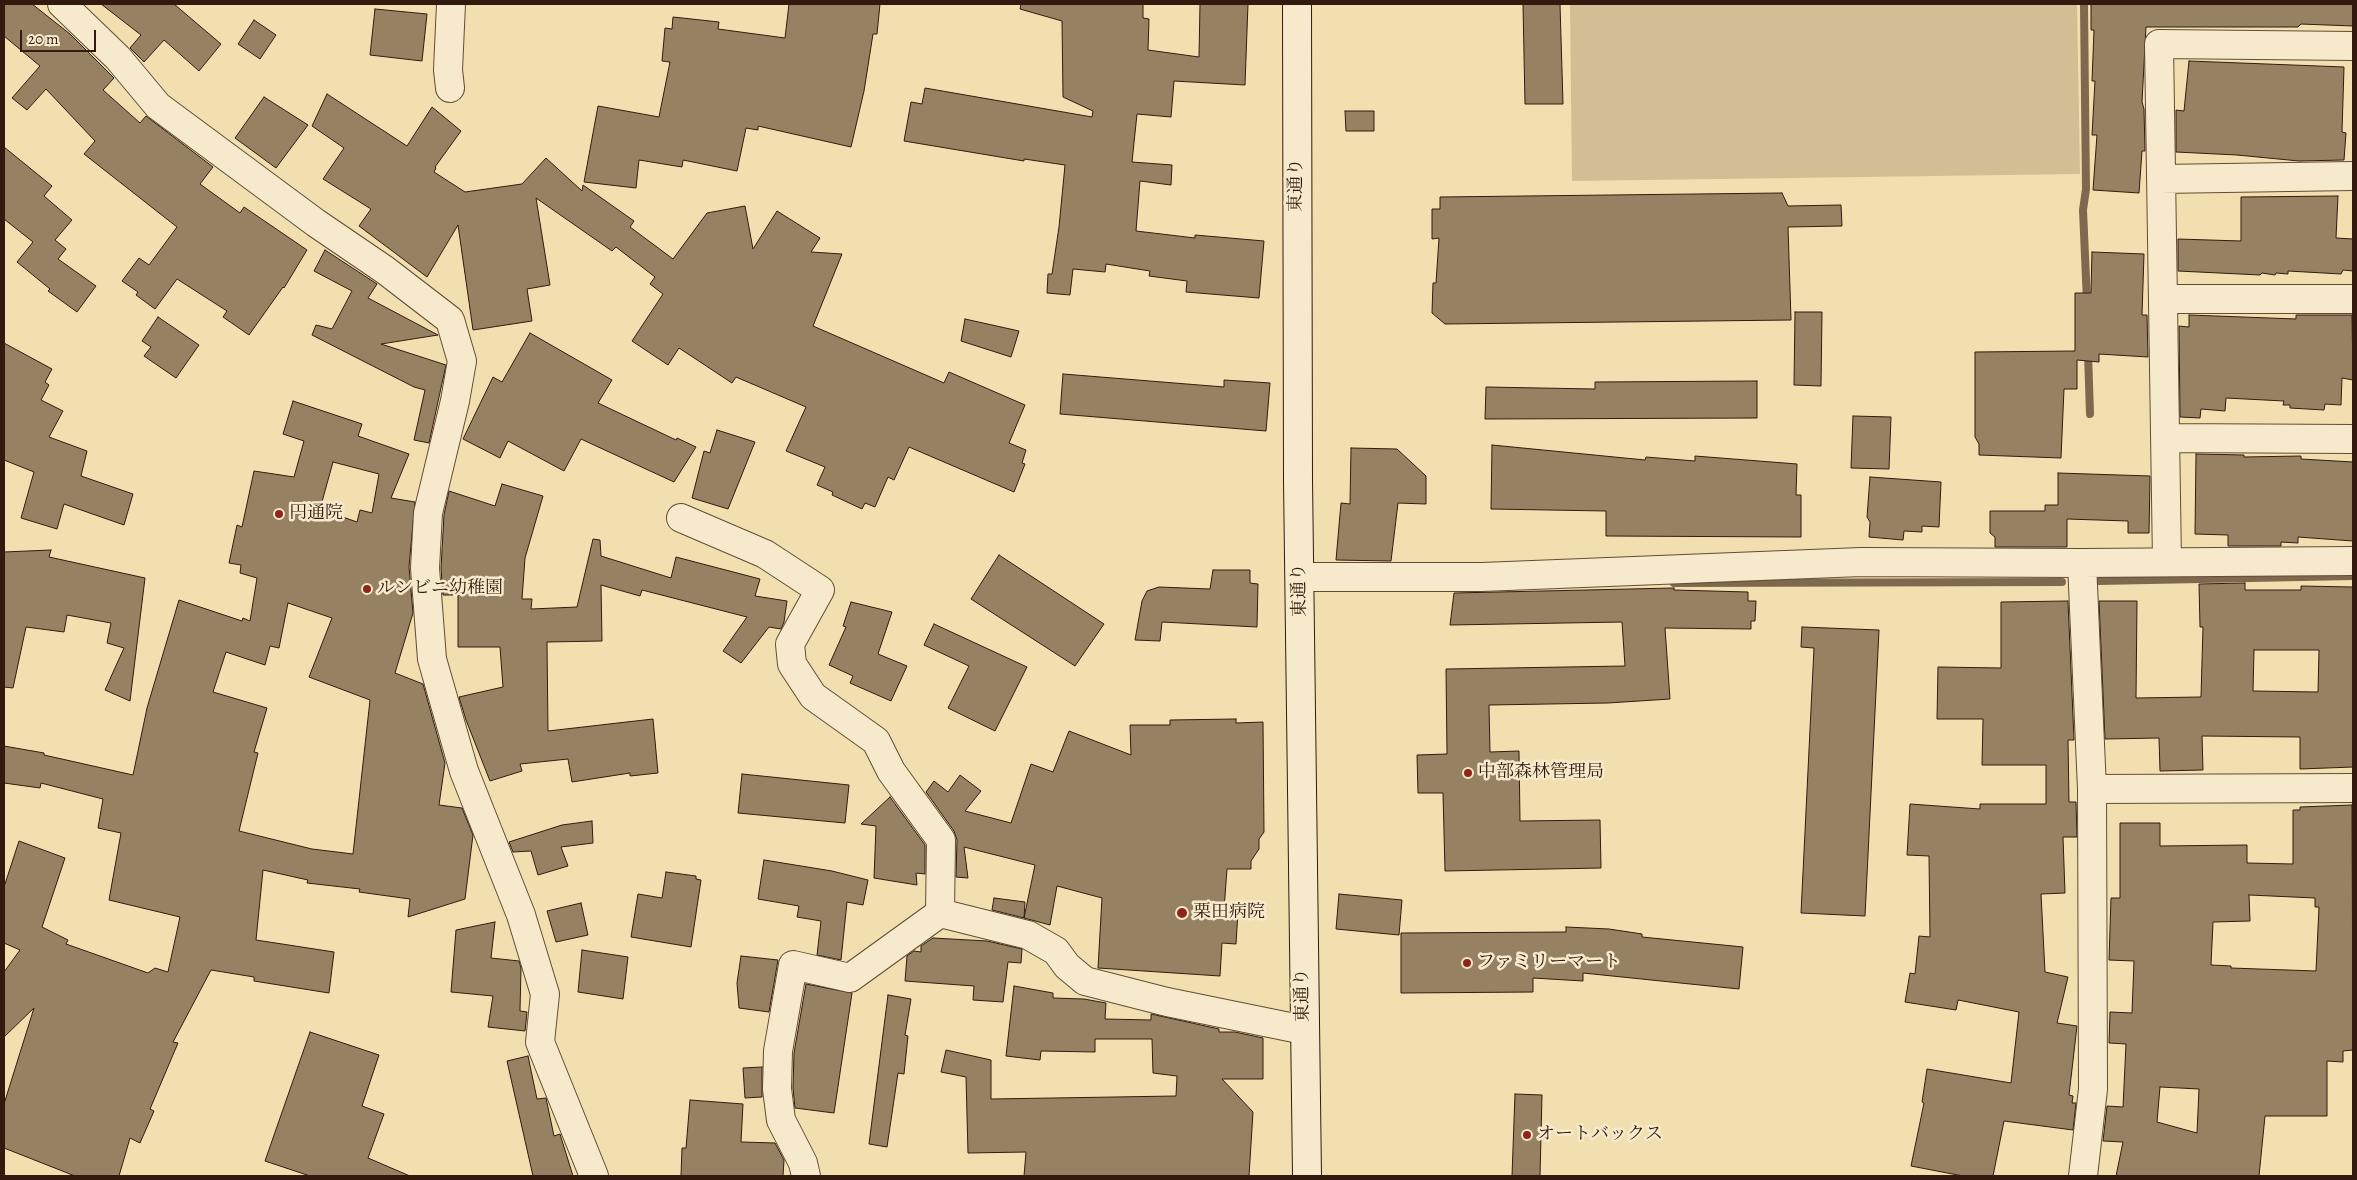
<!DOCTYPE html>
<meta charset="utf-8">
<style>
body{margin:0}
#map{position:relative;width:2357px;height:1180px;overflow:hidden;background:#f2dfb0;font-family:Alegreya,serif}
canvas{display:block}
.frame{position:absolute;inset:0;border:5px solid #321b0e;pointer-events:none}
.scale{position:absolute;left:20px;top:30px;width:76px;height:22px;box-sizing:border-box;border:2px solid #321b0e;border-top:0;padding-left:6px;font-size:15px;line-height:18px;white-space:nowrap;color:#321b0e;-webkit-text-stroke:4px #f7eacc;paint-order:stroke}
</style>
<div id="map">
<canvas width="2357" height="1180"></canvas>
<div class="frame"></div>
<div class="scale">20 m</div>
</div>
<script>
const ctx = document.querySelector('canvas').getContext('2d');
ctx.lineJoin = 'round';
function paint(path, color) {
  ctx.fillStyle = color;
  ctx.fill(path, 'evenodd');
}
function shape(rows) {
  const path = new Path2D();
  for (const r of rows) {
    path.moveTo(r[0], r[1]);
    for (let i = 2; i < r.length; i += 2) path.lineTo(r[i], r[i + 1]);
  }
  return path;
}
function strokePath(path, color, width, dash) {
  ctx.strokeStyle = color;
  ctx.lineWidth = width;
  ctx.lineCap = dash ? 'butt' : 'round';
  ctx.setLineDash(dash || []);
  ctx.stroke(path);
}
function drawText(font, color, halo, rows, align = 'center') {
  ctx.font = font + ' Alegreya,"Noto Serif JP",serif';
  ctx.lineWidth = 5;
  ctx.setLineDash([]);
  ctx.textBaseline = 'middle';
  ctx.strokeStyle = halo;
  ctx.fillStyle = color;
  for (const [text, x, y, turn = 0] of rows) {
    ctx.save();
    ctx.translate(x, y);
    ctx.rotate((+turn || 0) * Math.PI / 180);
    ctx.textAlign = isNaN(turn) ? turn : align;
    if (halo) ctx.strokeText(text, 0, 0);
    ctx.fillText(text, 0, 0);
    ctx.restore();
  }
}
const green = shape([
 [1570,4,2077,4,2080,174,1572,181]
]);
const stream = shape([
 [2084,4,2086,189,2083,210,2087,302],
 [2088,353,2090,414],
 [2098,581,2353,576],
 [1674,583,2062,582]
]);
const building = shape([
 [4,4,32,4,70,34,114,78,103,90,140,123,146,116,213,167,200,184,240,213,244,207,307,250,284,288,283,287,249,335,223,317,227,311,177,279,155,309,136,295,138,292,122,281,139,258,149,265,177,227,84,154,95,141,46,89,27,110,12,98,40,66,4,36,4,4],
 [101,4,174,4,221,44,199,71,164,40,144,62,130,48,141,35,101,4],
 [789,4,880,4,877,34,873,34,864,91,851,147,758,126,758,130,746,128,737,171,683,160,682,167,639,160,636,188,584,182,598,106,659,117,670,62,662,61,665,28,672,29,673,17,719,22,718,29,785,38,789,4],
 [1021,4,1143,4,1143,18,1149,19,1148,50,1199,57,1200,4,1248,4,1245,85,1174,81,1171,117,1137,114,1132,162,1172,165,1171,185,1140,181,1136,231,1195,238,1195,235,1264,241,1259,298,1186,292,1187,281,1149,276,1150,271,1106,264,1105,272,1073,269,1070,295,1047,293,1048,274,1052,274,1059,227,1065,165,1024,159,1024,161,904,141,911,102,922,104,925,88,1092,117,1093,111,1063,97,1062,21,1020,9,1021,4],
 [1523,4,1560,4,1563,104,1525,104,1523,4],
 [2091,4,2353,4,2353,26,2301,24,2298,27,2146,27,2142,102,2144,109,2145,151,2142,151,2139,193,2093,190,2097,135,2092,135,2095,81,2092,81,2094,30,2091,30,2091,4],
 [375,9,427,14,422,61,370,55,375,9],
 [254,20,276,35,260,59,238,44,254,20],
 [2189,61,2344,67,2342,132,2346,133,2344,160,2299,161,2237,155,2176,152,2176,110,2184,111,2189,61],
 [327,94,407,146,432,107,461,131,435,167,436,168,434,172,465,192,522,184,546,158,582,191,583,185,634,221,630,227,673,259,707,213,745,206,753,249,777,211,820,238,811,252,842,254,813,326,944,383,949,372,1025,405,1009,443,1026,450,1022,463,1025,464,1014,492,909,447,894,480,888,477,875,507,865,503,862,509,832,495,833,492,817,485,825,467,786,451,806,407,736,377,732,383,679,348,668,365,632,341,663,294,650,284,655,277,616,247,612,251,536,198,550,285,527,289,532,321,473,330,458,225,427,277,359,226,371,209,323,179,344,148,312,126,327,94],
 [264,97,308,125,276,168,235,138,264,97],
 [1345,111,1374,111,1374,131,1346,131,1345,111],
 [4,147,52,186,44,196,72,220,55,240,66,249,58,259,96,286,77,312,48,291,50,289,17,262,33,242,4,219,4,147],
 [1782,193,1788,206,1841,205,1842,226,1788,227,1791,320,1445,324,1432,313,1433,283,1436,283,1439,238,1432,239,1432,209,1440,209,1440,197,1782,193],
 [2338,196,2336,238,2353,239,2353,271,2343,270,2341,274,2288,271,2288,274,2276,273,2275,275,2262,273,2260,275,2178,271,2178,239,2241,241,2241,197,2338,196],
 [325,250,377,284,368,298,438,335,381,344,446,365,429,443,414,440,425,390,414,387,312,335,316,325,332,329,352,291,314,271,325,250],
 [2092,252,2144,254,2142,315,2147,315,2148,357,2099,354,2099,362,2077,360,2077,389,2064,389,2061,458,1979,455,1979,444,1975,437,1975,352,2075,351,2075,293,2091,293,2092,252],
 [1795,312,1822,312,1821,386,1794,385,1795,312],
 [2189,315,2296,319,2296,315,2352,315,2353,380,2342,378,2341,405,2325,404,2324,410,2290,408,2290,405,2283,405,2284,401,2226,398,2225,411,2201,409,2200,418,2180,417,2179,326,2189,327,2189,315],
 [158,317,199,345,176,378,144,356,151,347,142,341,158,317],
 [965,319,1019,331,1011,357,961,341,965,319],
 [530,333,612,380,598,403,676,440,677,438,696,447,674,482,581,439,564,471,508,441,500,458,463,439,493,377,502,382,530,333],
 [4,343,52,369,45,382,49,385,41,400,63,411,49,437,87,451,81,476,133,494,124,525,64,504,57,529,21,518,34,472,4,460,4,343],
 [1063,374,1224,387,1224,380,1270,383,1266,431,1060,414,1063,374],
 [1757,381,1757,418,1485,419,1486,387,1595,389,1595,382,1757,381],
 [293,401,362,424,358,436,409,454,391,498,415,502,409,567,413,613,395,673,423,684,445,763,439,805,462,808,473,835,465,899,408,917,410,899,359,892,360,889,307,883,308,880,263,870,256,940,334,952,329,993,254,981,254,977,211,970,173,1042,178,1043,150,1109,154,1111,140,1143,130,1138,119,1176,75,1176,4,1148,4,1104,34,1008,4,1037,4,972,20,950,4,943,4,887,19,841,65,858,42,927,68,940,66,944,148,973,155,968,168,972,180,917,109,900,121,833,98,828,103,799,41,783,40,788,4,783,4,746,44,753,44,755,133,775,147,708,179,600,242,621,243,618,250,621,257,578,240,573,241,565,229,563,237,525,242,527,254,471,294,477,304,441,283,434,293,401],
 [333,462,379,474,372,513,360,510,357,522,320,509,333,462],
 [288,603,332,618,309,677,370,700,353,854,312,849,239,831,258,753,254,752,267,708,213,692,226,652,265,665,270,646,279,648,288,603],
 [1853,416,1891,417,1889,469,1851,468,1853,416],
 [717,430,755,442,728,509,692,498,704,451,710,453,717,430],
 [1492,445,1645,460,1646,457,1695,461,1695,456,1797,464,1796,495,1801,495,1801,537,1606,536,1606,511,1491,509,1492,445],
 [1351,448,1397,449,1426,476,1426,504,1398,503,1391,561,1336,560,1341,503,1350,504,1351,448],
 [2196,454,2244,455,2244,457,2301,456,2301,459,2353,462,2353,541,2298,537,2298,543,2281,542,2281,546,2228,546,2228,535,2195,534,2196,454],
 [2058,473,2150,476,2149,533,2128,533,2128,521,2067,519,2067,547,1995,547,1995,537,1990,533,1990,511,2045,511,2045,505,2058,505,2058,473],
 [1870,477,1941,482,1939,527,1922,526,1922,532,1904,531,1903,540,1869,537,1870,522,1867,517,1870,477],
 [502,484,543,496,525,558,522,599,532,599,531,609,577,607,593,539,600,540,601,556,671,578,676,557,760,579,755,596,787,601,784,622,781,629,769,627,741,663,723,651,747,617,642,590,640,596,601,585,602,641,547,642,548,731,653,719,658,773,630,776,630,773,572,782,568,759,520,764,522,771,490,781,466,720,459,697,503,687,500,647,458,647,458,595,443,595,441,568,444,515,449,491,495,506,502,484],
 [51,550,49,557,145,578,130,701,105,690,124,648,107,643,111,623,67,615,64,632,26,627,13,688,4,687,4,552,51,550],
 [999,555,1104,624,1075,666,971,599,999,555],
 [1213,570,1250,570,1250,583,1258,584,1257,627,1162,622,1160,641,1135,640,1142,601,1147,591,1159,587,1210,589,1213,570],
 [2245,583,2245,590,2301,590,2301,586,2353,587,2353,767,2300,769,2300,737,2202,736,2203,770,2160,771,2159,738,2105,739,2099,601,2137,601,2136,698,2201,697,2203,627,2200,627,2199,584,2245,583],
 [2254,650,2319,650,2318,692,2253,691,2254,650],
 [1674,588,1674,590,1748,592,1748,601,1756,601,1755,621,1751,621,1751,629,1665,628,1670,699,1608,703,1489,705,1490,752,1519,751,1520,821,1600,820,1601,868,1445,871,1443,793,1418,793,1417,755,1447,754,1446,669,1625,666,1622,622,1450,625,1454,593,1674,588],
 [2068,601,2074,740,2068,740,2069,802,2076,802,2077,837,2063,837,2065,893,2041,894,2045,972,2068,977,2057,1023,2077,1026,2069,1095,2073,1096,2072,1103,2076,1103,2073,1130,2004,1121,1993,1176,1963,1176,1911,1166,1924,1103,1922,1102,1927,1069,2011,1083,2019,1012,1958,1000,1956,1010,1905,1002,1910,973,1915,974,1919,936,1930,937,1929,856,1907,855,1910,804,1980,809,1980,804,2046,804,2046,765,1982,765,1983,719,1937,719,1938,667,2001,668,2001,602,2068,601],
 [851,602,892,612,878,654,907,666,891,701,850,683,853,676,829,665,846,627,843,626,851,602],
 [934,624,1027,667,995,731,948,708,969,666,924,645,934,624],
 [1802,627,1879,630,1865,916,1801,913,1814,648,1801,647,1802,627],
 [1236,719,1236,723,1263,722,1264,832,1259,839,1259,849,1251,861,1251,869,1227,869,1224,910,1238,911,1236,944,1222,943,1220,976,1098,968,1102,898,1057,886,1050,925,1024,918,1035,865,964,847,968,878,956,877,957,840,954,831,926,792,934,781,948,792,960,775,981,791,965,811,1011,823,1031,764,1053,772,1069,731,1131,755,1130,725,1170,725,1170,720,1236,719],
 [742,774,849,785,845,823,738,813,742,774],
 [890,797,925,845,925,874,916,873,917,885,874,878,876,826,861,824,890,797],
 [2352,805,2353,1050,2343,1051,2343,1062,2327,1061,2327,1116,2265,1116,2259,1176,2116,1176,2123,1142,2103,1141,2107,1106,2123,1107,2126,1044,2109,1043,2110,1012,2132,1013,2134,961,2109,960,2111,898,2120,898,2120,823,2160,823,2160,846,2247,845,2247,863,2293,864,2293,810,2300,810,2300,807,2352,805],
 [2249,895,2315,898,2315,907,2319,907,2316,971,2231,968,2231,966,2211,965,2213,922,2250,921,2249,895],
 [2160,1087,2199,1089,2197,1133,2157,1122,2160,1087],
 [592,821,593,843,561,847,568,866,538,875,531,851,513,852,509,842,562,825,592,821],
 [764,860,832,871,868,880,863,905,847,902,841,960,817,955,821,921,797,917,799,906,758,899,764,860],
 [666,872,696,876,696,879,701,880,691,947,631,937,638,894,662,898,666,872],
 [1339,894,1402,900,1399,935,1336,929,1339,894],
 [994,898,1025,902,1024,918,992,910,994,898],
 [581,903,588,935,556,942,547,911,581,903],
 [495,922,491,958,519,961,521,968,520,1011,527,1012,525,1031,488,1027,493,996,451,992,456,930,495,922],
 [1566,927,1609,929,1642,934,1642,937,1743,947,1739,989,1583,973,1583,981,1533,978,1533,992,1401,993,1401,933,1566,932,1566,927],
 [933,938,987,941,1022,949,1021,963,1008,962,1003,1002,973,1000,974,986,905,981,907,956,914,951,921,952,921,946,933,938],
 [582,950,628,957,623,999,578,992,582,950],
 [741,956,778,960,769,1012,739,1008,737,983,741,956],
 [806,984,852,993,834,1113,795,1108,793,1088,794,1053,806,984],
 [1014,986,1053,993,1053,998,1084,999,1106,1003,1105,1019,1151,1020,1151,1014,1219,1029,1219,1032,1235,1032,1263,1038,1263,1079,1222,1079,1253,1112,1249,1176,1024,1176,1026,1152,968,1153,966,1077,941,1072,946,1050,991,1060,991,1099,1176,1096,1177,1076,1153,1073,1152,1039,1095,1039,1095,1052,1041,1051,1040,1060,1006,1056,1014,986],
 [888,995,911,999,905,1035,908,1036,904,1074,898,1073,887,1147,869,1144,888,995],
 [310,1032,379,1055,362,1106,384,1114,368,1158,410,1176,310,1176,265,1161,310,1032],
 [528,1056,537,1099,546,1098,554,1136,560,1134,573,1176,533,1176,507,1061,528,1056],
 [762,1067,762,1097,745,1098,743,1068,762,1067],
 [1515,1094,1542,1095,1540,1176,1512,1176,1515,1094],
 [690,1100,743,1104,741,1142,775,1143,784,1160,783,1176,681,1176,682,1148,686,1148,690,1100]
]);
const street = shape([
 [62,4,118,58,158,106,316,223,385,270,450,320,462,361,455,401,428,513,425,568,432,659,464,771,521,915,545,994,540,1042,594,1176],
 [450,88,448,70,451,4],
 [2161,179,2353,176],
 [2163,299,2353,299],
 [2165,438,2353,439],
 [681,518,765,554,820,590,790,644,792,664,813,696,876,741,891,771,941,840,940,913,1028,935,1056,951,1067,966,1085,981,1167,1002,1304,1030],
 [2167,562,2159,44,2353,46],
 [2082,563,2092,789,2093,1089,2083,1176],
 [1300,577,1482,577,1861,562,2082,563,2353,561],
 [2092,789,2353,788],
 [806,1176,803,1163,781,1120,777,1089,778,1051,793,965,850,978,940,913]
]);
const secondary = shape([
 [1297,4,1298,480,1307,1176]
]);
const markers = [
 [279,514,5,"#8f2418"],
 [367,589,5,"#8f2418"],
 [1468,773,5,"#8f2418"],
 [1182,913,6,"#8f2418"],
 [1467,963,5,"#8f2418"],
 [1527,1135,5,"#8f2418"]
];
const streetNames = [
 ["東通り",1297,185,-90],
 ["東通り",1300,590,-91],
 ["東通り",1303,995,-91]
];
const poiNames = [
 ["円通院",289,514],
 ["ルンビニ幼稚園",377,589],
 ["中部森林管理局",1478,773],
 ["栗田病院",1193,913],
 ["ファミリーマート",1477,963],
 ["オートバックス",1537,1135]
];
paint(green, '#d1be94');
strokePath(stream, '#7e684e', 8);
paint(building, '#968162');
strokePath(building, '#321b0e', 1);
strokePath(street, '#624c36', 30);
strokePath(secondary, '#321b0e', 30);
strokePath(street, '#f7eacc', 28);
strokePath(secondary, '#f7eacc', 28);
for (const [x, y, r, color] of markers) {
  const dot = new Path2D();
  dot.arc(x, y, r, 0, 2 * Math.PI);
  ctx.fillStyle = color;
  ctx.fill(dot);
  strokePath(dot, '#f7eacc', 2);
}
drawText('18px', '#321b0e', '#f7eacc', streetNames);
drawText('18px', '#321b0e', '#f7eacc', poiNames, 'left');
</script>
